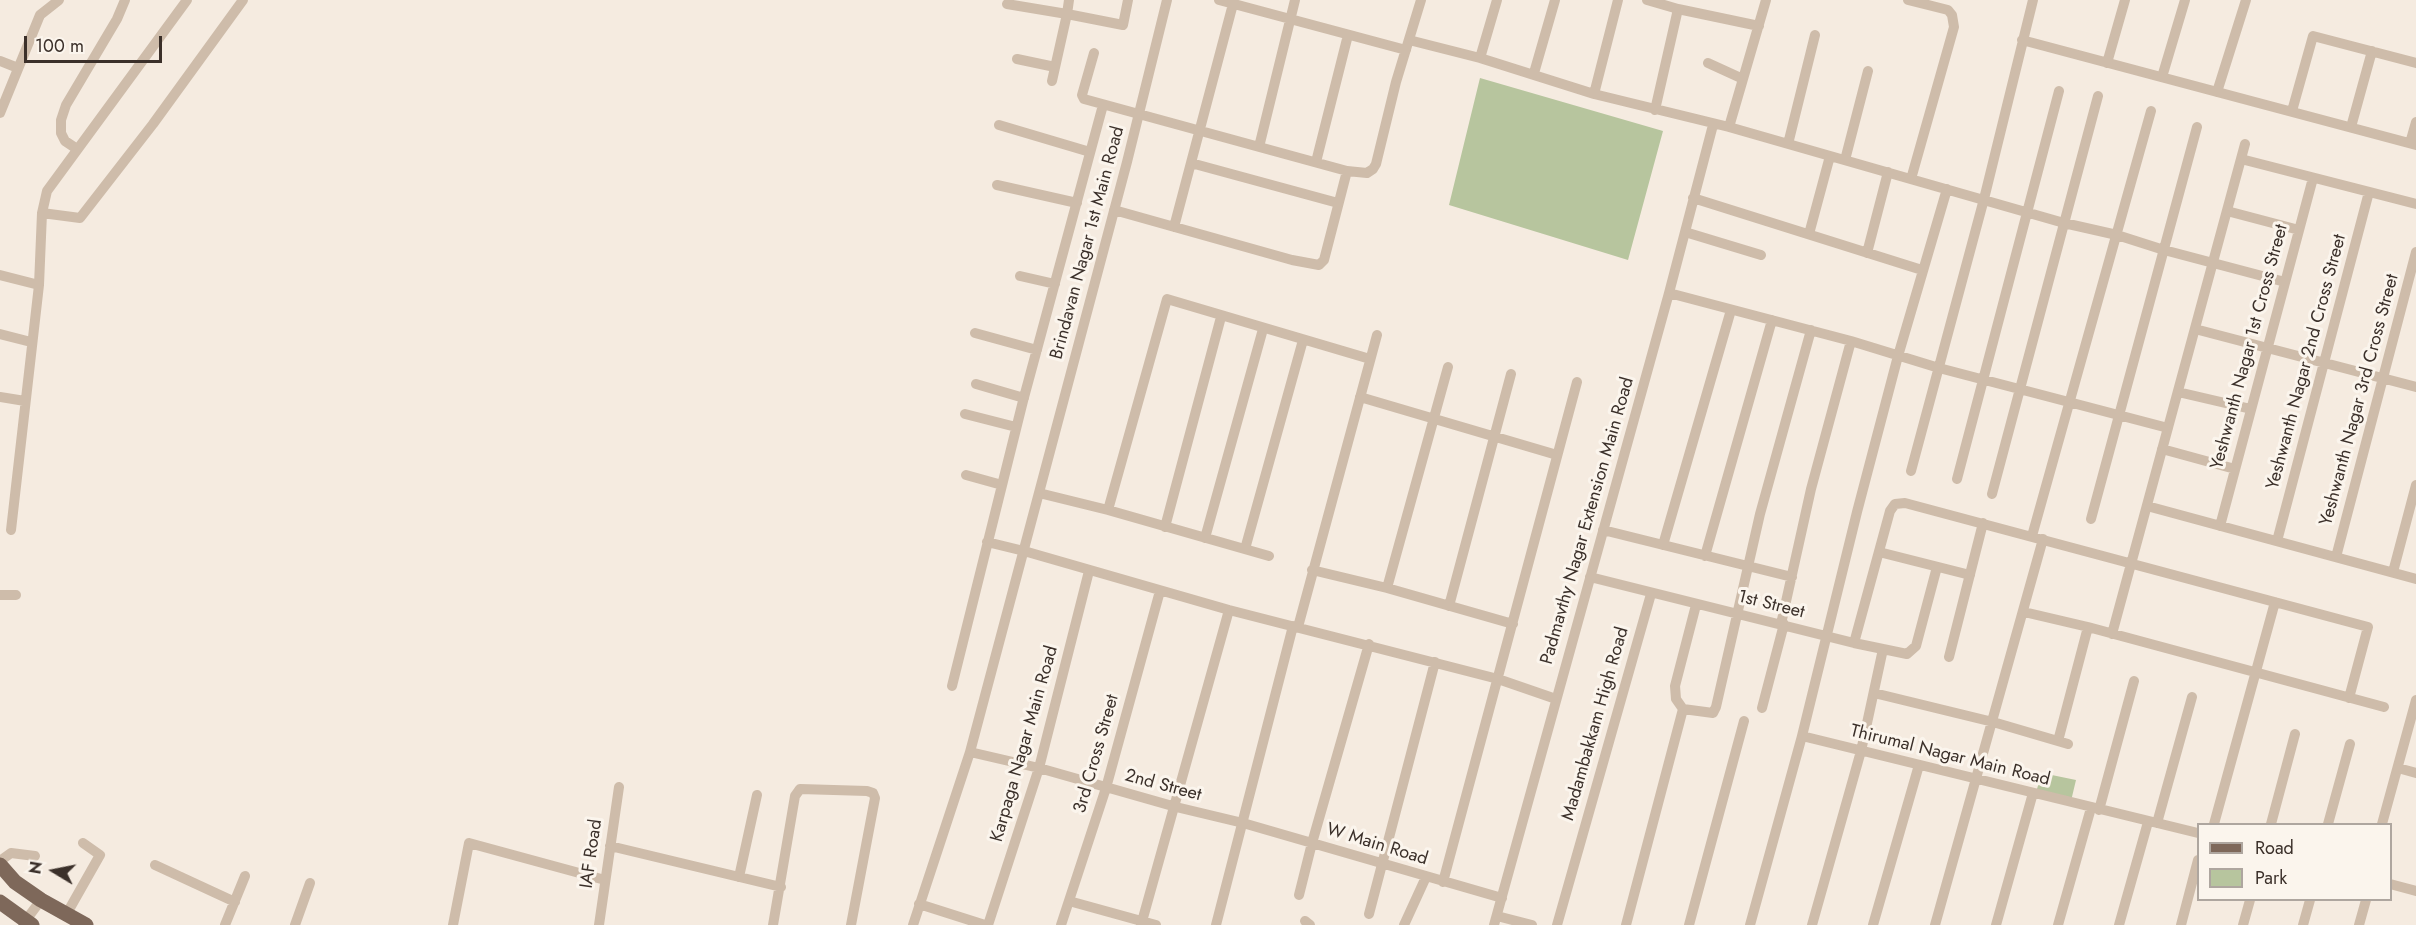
<!DOCTYPE html>
<style>
body{margin:0}
#map{position:relative;width:2416px;height:925px;overflow:hidden;background:#f5ebe0;font-family:Jost,sans-serif}
canvas{display:block}
.legend{position:absolute;left:2197px;top:823px;width:195px;height:78px;box-sizing:border-box;background:#fbf5ed;border:2px solid #aea69f;margin:0;padding:8px 10px;list-style:none;font-size:18px;color:#3b302a}
.legend li{display:flex;align-items:center;gap:12px;height:30px}
.legend b{width:30px;border:2px solid #aea69f}
.north{position:absolute;left:24px;top:841px;width:60px;height:60px;-webkit-text-stroke:4px #fbf5ed;paint-order:stroke;rotate:280deg;font-size:16px;font-weight:700;line-height:24px;text-align:center;color:#3b302a}
.north::after{content:'';display:block;margin:auto;width:21px;height:27px;background:#3b302a;clip-path:polygon(50% 0,100% 100%,50% 72%,0 100%)}
.scale{position:absolute;left:24px;top:36px;width:138px;height:27px;box-sizing:border-box;border:3px solid #3b302a;border-top:0;padding-left:8px;font-size:18px;line-height:21px;white-space:nowrap;color:#3b302a;-webkit-text-stroke:4px #fbf5ed;paint-order:stroke}
</style>
<div id="map">
<canvas width="2416" height="925"></canvas>
<ul class="legend">
<li><b style="height:8px;background:#7e685a"></b>Road</li>
<li><b style="height:16px;background:#b7c59e"></b>Park</li>
</ul>
<div class="north">N</div>
<div class="scale">100 m</div>
</div>
<script>
const ctx = document.querySelector('canvas').getContext('2d');
ctx.lineJoin = 'round';
function paint(path, color) {
  ctx.fillStyle = color;
  ctx.fill(path, 'evenodd');
}
function shape(rows) {
  const path = new Path2D();
  for (const r of rows) {
    path.moveTo(r[0], r[1]);
    for (let i = 2; i < r.length; i += 2) path.lineTo(r[i], r[i + 1]);
  }
  return path;
}
function strokePath(path, color, width, dash) {
  ctx.strokeStyle = color;
  ctx.lineWidth = width;
  ctx.lineCap = dash ? 'butt' : 'round';
  ctx.setLineDash(dash || []);
  ctx.stroke(path);
}
function drawText(font, color, halo, rows, align = 'center') {
  ctx.font = font + ' Jost,sans-serif';
  ctx.lineWidth = 6;
  ctx.setLineDash([]);
  ctx.textBaseline = 'middle';
  ctx.strokeStyle = halo;
  ctx.fillStyle = color;
  for (const [text, x, y, turn = 0] of rows) {
    ctx.save();
    ctx.translate(x, y);
    ctx.rotate((+turn || 0) * Math.PI / 180);
    ctx.textAlign = isNaN(turn) ? turn : align;
    if (halo) ctx.strokeText(text, 0, 0);
    ctx.fillText(text, 0, 0);
    ctx.restore();
  }
}
const green = shape([
 [1480,78,1663,131,1628,260,1449,205],
 [2042,773,2076,780,2071,801,2036,792]
]);
const minor = shape([
 [1069,0,1067,14,1123,25,1128,0],
 [1219,0,1406,50],
 [1647,0,1678,9,1759,26],
 [1908,0,1948,10,1952,15,1954,27,1911,179],
 [1007,4,1067,14,1052,81],
 [1409,40,1480,58,1594,94,1729,127,2064,223,2117,235,2164,250,2285,282],
 [2022,40,2416,145],
 [1094,53,1082,95,1084,99,1347,171,1367,173,1373,169,1376,164,1396,82,1421,0],
 [1480,58,1497,0],
 [1017,59,1055,67],
 [0,61,18,68],
 [1708,63,1743,79],
 [2107,63,2125,0],
 [1534,73,1555,0],
 [2162,77,2185,0],
 [2217,92,2246,0],
 [1594,94,1618,0],
 [1655,110,1678,9],
 [2292,111,2313,36,2416,63],
 [0,113,40,15,59,0],
 [999,125,1090,152],
 [1729,127,1766,0],
 [2351,127,2372,51],
 [2410,143,2416,122],
 [1788,144,1815,35],
 [1259,147,1295,0],
 [77,149,65,141,61,133,61,120,66,105,117,19,125,0],
 [2241,159,2416,204],
 [1845,160,1868,71],
 [1316,162,1348,35],
 [1191,163,1338,203],
 [997,185,1077,203],
 [1693,198,1922,270],
 [1114,210,1292,260,1319,265,1324,260,1347,171],
 [2227,211,2299,230],
 [42,213,80,218,153,124,243,0],
 [1174,227,1233,4],
 [1685,232,1761,255],
 [1809,234,1830,156],
 [1867,253,1888,172],
 [0,275,39,285],
 [1020,276,1055,284],
 [1669,293,1851,341,1939,368,2168,428],
 [2195,329,2416,387],
 [975,333,1037,350],
 [0,334,31,342],
 [976,384,1024,398],
 [2178,392,2251,409],
 [0,397,25,401],
 [1360,397,1557,455],
 [965,414,1016,427],
 [2162,449,2235,469],
 [1911,471,1984,199,2033,0],
 [966,475,1002,485],
 [1957,479,2059,91],
 [1039,493,1108,510,1269,556],
 [1992,494,2098,96],
 [2147,506,2416,579],
 [1108,510,1167,299,1370,359],
 [2091,519,2197,127],
 [2220,526,2313,178],
 [1165,527,1221,317],
 [11,530,39,285,42,213,47,191,187,0],
 [1603,530,1792,577],
 [2032,536,2151,111],
 [1205,538,1263,329],
 [2277,541,2369,192],
 [987,542,1024,551,1229,610,1498,679,1556,699],
 [1663,545,1731,310],
 [1245,549,1303,340],
 [1879,552,1970,575],
 [1705,556,1772,320],
 [2336,557,2416,252],
 [1312,570,1387,588,1513,624],
 [2393,572,2416,485],
 [1590,577,1854,643,1907,654,1916,646,1937,567],
 [1387,588,1448,367],
 [0,595,16,595],
 [1449,606,1511,374],
 [2024,612,2088,627,2384,707],
 [1781,624,1811,489,1851,341],
 [1298,627,1377,335],
 [2112,634,2245,144],
 [1854,643,1890,511,1895,504,1905,503,2368,627,2349,698],
 [1949,657,1983,523],
 [952,686,1023,401,1103,105],
 [1874,693,1993,722,2068,744],
 [1762,708,1784,624],
 [1683,709,1676,699,1675,686,1696,605],
 [1802,736,2198,833],
 [2058,741,2088,627],
 [970,752,1039,768,1176,807,1243,823,1502,898],
 [2398,768,2416,773],
 [2099,810,2134,681],
 [2157,823,2192,697],
 [2214,824,2275,602],
 [2271,824,2295,734],
 [2328,824,2350,744],
 [2382,824,2416,700],
 [610,846,781,887],
 [0,861,11,853,35,856],
 [155,865,235,902],
 [739,877,757,795],
 [1443,882,1577,382],
 [2390,884,2416,891],
 [1299,895,1312,843,1369,644],
 [1069,901,1156,925],
 [919,904,985,925],
 [1369,914,1435,662],
 [66,915,100,855,83,843],
 [1497,916,1532,925],
 [1305,921,1310,925],
 [23,924,41,900],
 [225,925,245,876],
 [295,925,310,883],
 [453,925,469,843,605,880],
 [599,925,619,787],
 [773,925,795,796,800,789,867,791,873,793,875,798,851,925],
 [913,925,970,752,1127,162,1167,0],
 [988,925,1039,768,1089,571],
 [1061,925,1106,788,1160,591],
 [1141,925,1229,610],
 [1216,925,1293,626],
 [1404,925,1426,877],
 [1494,925,1669,293,1713,125],
 [1557,925,1651,594],
 [1626,925,1683,709,1713,713,1716,707,1760,514,1811,330],
 [1689,925,1744,721],
 [1750,925,1802,736,1857,512,1898,356,1947,189],
 [1812,925,1861,751,1883,649],
 [1873,925,1919,765],
 [1935,925,2043,539],
 [1996,925,2033,793],
 [2058,925,2091,808],
 [2119,925,2148,822],
 [2181,925,2198,860],
 [2243,925,2250,900],
 [2303,925,2310,900],
 [2359,925,2366,900]
]);
const primary = shape([
 [0,865,15,882,41,900,86,925],
 [0,902,32,925]
]);
const streetNames = [
 ["Brindavan Nagar 1st Main Road",1088,243,-75],
 ["Yeshwanth Nagar 1st Cross Street",2250,347,-75],
 ["Yeshwanth Nagar 2nd Cross Street",2307,362,-75],
 ["Yeshwanth Nagar 3rd Cross Street",2360,400,-75],
 ["Padmavthy Nagar Extension Main Road",1588,521,-74],
 ["1st Street",1771,605,14],
 ["Madambakkam High Road",1596,724,-74],
 ["Karpaga Nagar Main Road",1025,744,-74],
 ["3rd Cross Street",1097,754,-74],
 ["Thirumal Nagar Main Road",1950,756,14],
 ["2nd Street",1163,786,15],
 ["W Main Road",1377,845,17],
 ["IAF Road",592,854,-82]
];
paint(green, '#b7c59e');
strokePath(minor, '#cebcaa', 10);
strokePath(primary, '#7e685a', 15);
drawText('18px', '#3b302a', '#fbf5ed', streetNames);
</script>
